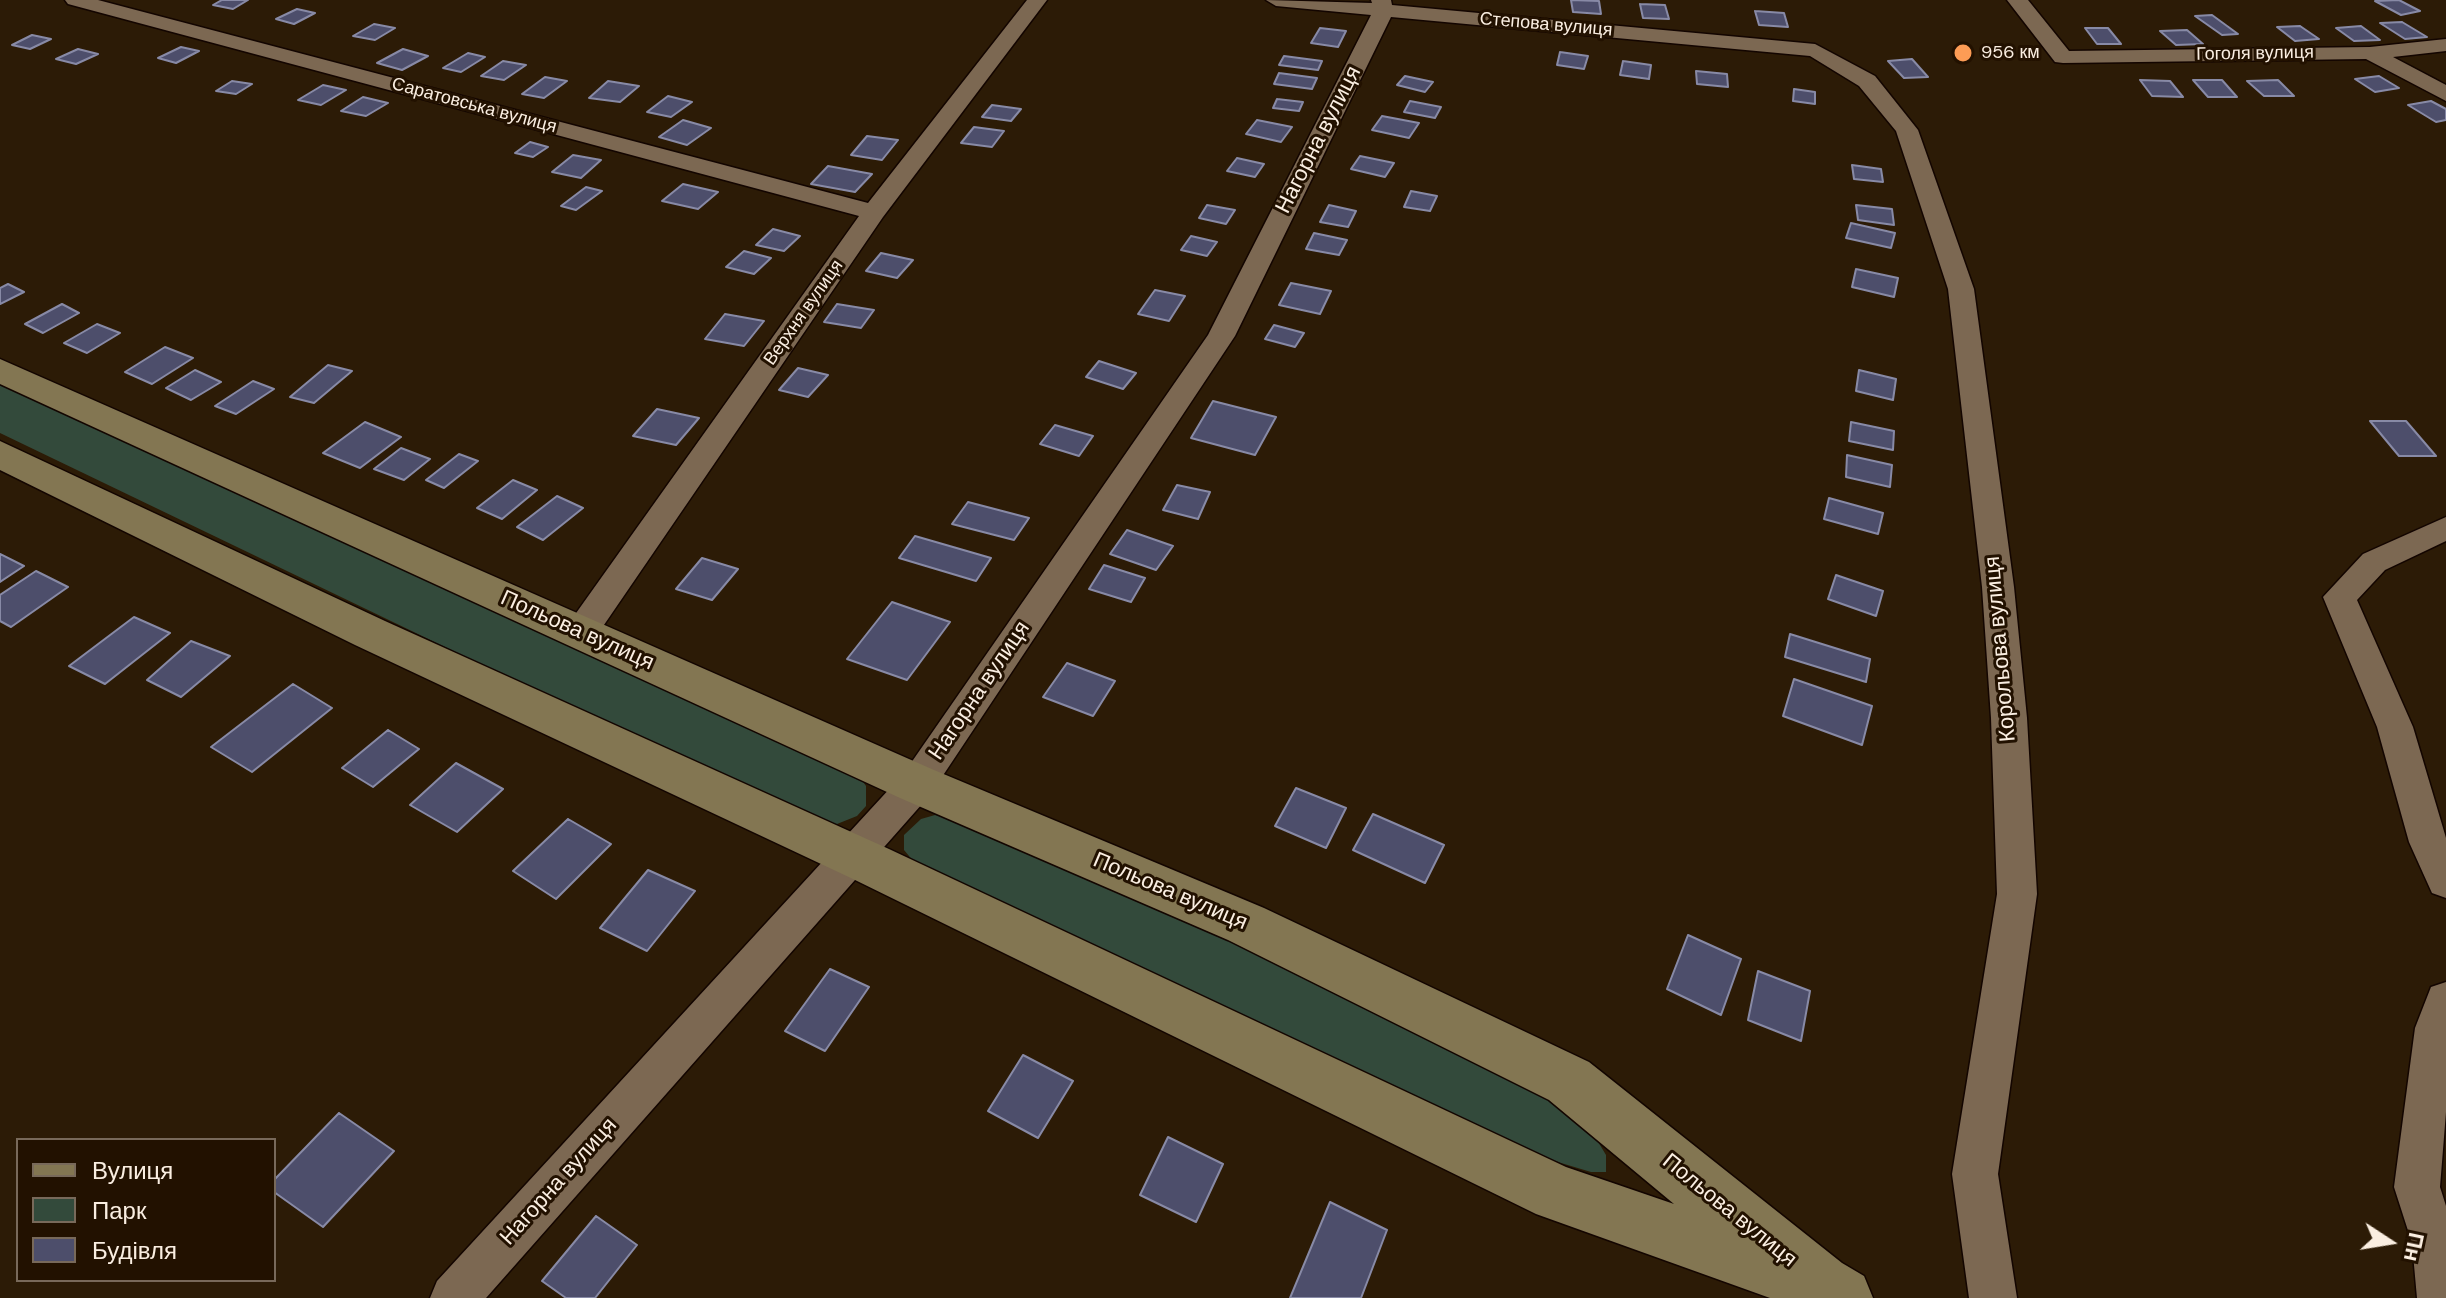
<!DOCTYPE html>
<meta charset="utf-8">
<style>
body{margin:0}
#map{position:relative;width:2446px;height:1298px;overflow:hidden;background:#2c1b06;font-family:"DM Sans",sans-serif}
canvas{display:block}
.legend{position:absolute;left:16px;top:1138px;width:260px;height:144px;box-sizing:border-box;background:#210;border:2px solid #78695a;margin:0;padding:10px 14px;list-style:none;font-size:24px;color:#faeee1}
.legend li{display:flex;align-items:center;gap:16px;height:40px}
.legend b{width:40px;border:2px solid #78695a}
.north{position:absolute;left:2350px;top:1202px;width:80px;height:80px;-webkit-text-stroke:6px #210;paint-order:stroke;rotate:102deg;font-size:22px;font-weight:700;line-height:32px;text-align:center;color:#faeee1}
.north::after{content:'';display:block;margin:auto;width:28px;height:36px;background:#faeee1;clip-path:polygon(50% 0,100% 100%,50% 72%,0 100%)}
</style>
<div id="map">
<canvas width="2446" height="1298"></canvas>
<ul class="legend">
<li><b style="height:10px;background:#837652"></b>Вулиця</li>
<li><b style="height:22px;background:#334a3b"></b>Парк</li>
<li><b style="height:22px;background:#4d4e6b"></b>Будівля</li>
</ul>
<div class="north">Пн</div>
</div>
<script>
const ctx = document.querySelector('canvas').getContext('2d');
ctx.lineJoin = 'round';
function paint(path, color) {
  ctx.fillStyle = color;
  ctx.fill(path, 'evenodd');
}
function shape(rows) {
  const path = new Path2D();
  for (const r of rows) {
    path.moveTo(r[0], r[1]);
    for (let i = 2; i < r.length; i += 2) path.lineTo(r[i], r[i + 1]);
  }
  return path;
}
function strokePath(path, color, width, dash) {
  ctx.strokeStyle = color;
  ctx.lineWidth = width;
  ctx.lineCap = dash ? 'butt' : 'round';
  ctx.setLineDash(dash || []);
  ctx.stroke(path);
}
function drawText(font, color, halo, rows, align = 'center') {
  ctx.font = font + ' "DM Sans",sans-serif';
  ctx.lineWidth = 6;
  ctx.setLineDash([]);
  ctx.textBaseline = 'middle';
  ctx.strokeStyle = halo;
  ctx.fillStyle = color;
  for (const [text, x, y, turn = 0] of rows) {
    ctx.save();
    ctx.translate(x, y);
    ctx.rotate((+turn || 0) * Math.PI / 180);
    ctx.textAlign = isNaN(turn) ? turn : align;
    if (halo) ctx.strokeText(text, 0, 0);
    ctx.fillText(text, 0, 0);
    ctx.restore();
  }
}
const green = shape([
 [0,384,857,773,866,786,866,806,857,816,837,824,813,824,0,433],
 [935,815,951,817,1222,935,1551,1097,1594,1135,1606,1155,1606,1172,1591,1172,1561,1163,1454,1122,914,862,904,850,904,835,921,819]
]);
const building = shape([
 [222,0,248,0,233,9,213,5,222,0],
 [1571,0,1599,1,1601,14,1573,12,1571,0],
 [2399,0,2420,11,2401,15,2375,1,2399,0],
 [1640,4,1665,5,1669,19,1643,18,1640,4],
 [297,9,315,13,294,24,276,19,297,9],
 [1755,11,1784,13,1788,27,1759,25,1755,11],
 [2212,15,2238,34,2222,35,2195,16,2212,15],
 [2402,22,2427,37,2405,39,2380,23,2402,22],
 [374,24,395,28,375,40,353,36,374,24],
 [2300,26,2319,39,2295,41,2277,27,2300,26],
 [2361,26,2380,40,2354,41,2336,28,2361,26],
 [1320,28,1346,31,1338,47,1311,43,1320,28],
 [2085,28,2108,28,2121,44,2097,44,2085,28],
 [2187,30,2203,44,2176,45,2160,31,2187,30],
 [32,35,51,39,30,49,12,45,32,35],
 [181,47,199,51,176,63,158,58,181,47],
 [78,49,98,54,76,64,56,59,78,49],
 [403,49,428,56,402,70,377,63,403,49],
 [1560,52,1588,56,1584,69,1557,65,1560,52],
 [468,53,485,57,461,72,443,68,468,53],
 [1284,56,1322,61,1318,70,1279,65,1284,56],
 [1912,59,1928,77,1904,78,1888,61,1912,59],
 [503,61,526,65,504,80,481,76,503,61],
 [1623,61,1651,65,1649,79,1620,75,1623,61],
 [1696,71,1727,74,1728,87,1697,84,1696,71],
 [1279,73,1317,78,1312,89,1274,84,1279,73],
 [1405,76,1433,82,1425,92,1397,85,1405,76],
 [2379,76,2399,88,2375,92,2355,79,2379,76],
 [545,77,567,81,544,98,522,94,545,77],
 [2140,80,2170,81,2183,97,2152,96,2140,80],
 [2193,80,2222,80,2237,97,2208,97,2193,80],
 [2278,80,2294,96,2264,96,2247,81,2278,80],
 [232,81,252,84,236,94,216,91,232,81],
 [608,81,639,86,620,102,589,98,608,81],
 [323,85,346,90,321,105,298,100,323,85],
 [1794,89,1815,92,1815,104,1793,101,1794,89],
 [668,96,692,102,671,117,647,112,668,96],
 [363,97,388,103,366,116,341,111,363,97],
 [1277,99,1303,102,1299,111,1273,108,1277,99],
 [1410,101,1441,107,1435,118,1404,112,1410,101],
 [2431,101,2446,109,2446,120,2436,122,2408,105,2431,101],
 [992,105,1021,109,1011,121,982,117,992,105],
 [1382,116,1419,123,1409,138,1372,130,1382,116],
 [683,120,711,128,687,145,659,137,683,120],
 [1257,120,1292,127,1281,142,1246,134,1257,120],
 [974,127,1004,131,992,147,961,143,974,127],
 [867,136,898,140,882,160,851,155,867,136],
 [530,142,548,147,533,157,515,153,530,142],
 [573,155,601,160,581,178,552,172,573,155],
 [1360,156,1394,163,1385,177,1351,169,1360,156],
 [1237,158,1264,164,1255,177,1227,171,1237,158],
 [1852,165,1881,169,1883,182,1854,179,1852,165],
 [828,166,872,174,855,192,811,184,828,166],
 [683,184,718,192,698,209,662,201,683,184],
 [586,187,602,191,576,210,561,206,586,187],
 [1411,191,1437,196,1430,211,1404,207,1411,191],
 [1207,205,1235,210,1226,224,1199,218,1207,205],
 [1329,205,1356,211,1348,227,1320,222,1329,205],
 [1856,205,1892,209,1894,225,1858,220,1856,205],
 [1851,223,1895,233,1891,248,1846,238,1851,223],
 [773,229,800,236,784,251,756,245,773,229],
 [1314,233,1347,240,1339,255,1306,249,1314,233],
 [1191,236,1217,242,1207,256,1181,250,1191,236],
 [744,251,771,258,754,274,726,267,744,251],
 [881,253,913,260,897,278,866,271,881,253],
 [1856,269,1898,278,1894,297,1852,287,1856,269],
 [1291,283,1331,291,1320,314,1279,305,1291,283],
 [8,284,24,292,0,304,0,288,8,284],
 [1155,290,1185,296,1169,321,1138,314,1155,290],
 [62,304,79,313,43,333,25,324,62,304],
 [837,304,874,310,861,328,824,322,837,304],
 [725,314,764,321,744,346,705,339,725,314],
 [97,324,120,333,87,353,64,343,97,324],
 [1274,325,1304,333,1295,347,1265,339,1274,325],
 [165,347,193,358,152,384,125,372,165,347],
 [1099,361,1136,373,1123,389,1086,377,1099,361],
 [328,365,352,371,314,403,290,397,328,365],
 [798,368,828,375,808,397,779,390,798,368],
 [195,370,221,382,191,400,166,388,195,370],
 [1859,370,1896,379,1893,400,1856,391,1859,370],
 [253,381,274,389,236,414,215,406,253,381],
 [1213,401,1276,417,1255,455,1191,438,1213,401],
 [657,409,699,418,676,445,633,436,657,409],
 [2370,421,2406,421,2436,456,2399,456,2370,421],
 [365,422,401,437,360,468,323,453,365,422],
 [1851,422,1894,431,1893,450,1849,441,1851,422],
 [1055,425,1093,436,1079,456,1040,444,1055,425],
 [401,448,430,459,404,480,374,469,401,448],
 [459,454,478,461,444,488,426,480,459,454],
 [1847,455,1892,465,1890,487,1846,477,1847,455],
 [513,480,537,490,502,519,477,508,513,480],
 [1177,485,1210,492,1198,519,1163,510,1177,485],
 [557,496,583,508,543,540,517,527,557,496],
 [1829,498,1883,513,1878,534,1824,519,1829,498],
 [968,502,1029,518,1014,540,952,524,968,502],
 [1127,530,1173,546,1156,570,1110,554,1127,530],
 [915,536,991,558,976,581,899,558,915,536],
 [0,554,24,566,0,582,0,554],
 [702,558,738,569,712,600,676,589,702,558],
 [1104,565,1145,578,1131,602,1089,589,1104,565],
 [36,571,68,587,11,627,0,621,0,595,36,571],
 [1836,575,1883,591,1876,616,1828,599,1836,575],
 [892,602,950,622,907,680,847,659,892,602],
 [134,617,170,633,105,684,69,666,134,617],
 [1790,634,1870,659,1866,682,1785,657,1790,634],
 [191,641,230,656,181,697,147,680,191,641],
 [1067,663,1115,681,1093,716,1043,697,1067,663],
 [1794,679,1872,706,1862,745,1783,716,1794,679],
 [293,684,332,708,252,772,211,747,293,684],
 [388,730,419,749,373,787,342,768,388,730],
 [456,763,503,789,457,832,410,805,456,763],
 [1296,788,1346,808,1326,848,1275,826,1296,788],
 [1373,814,1444,845,1425,883,1353,850,1373,814],
 [568,819,611,844,556,899,513,871,568,819],
 [648,870,695,891,647,951,600,928,648,870],
 [1688,935,1741,959,1721,1015,1667,989,1688,935],
 [830,969,869,987,825,1051,785,1031,830,969],
 [1758,971,1810,991,1801,1041,1748,1020,1758,971],
 [1023,1055,1073,1081,1038,1138,988,1111,1023,1055],
 [339,1113,394,1151,323,1227,274,1192,274,1180,339,1113],
 [1168,1137,1223,1164,1196,1222,1140,1195,1168,1137],
 [1330,1202,1387,1230,1361,1298,1290,1298,1330,1202],
 [596,1216,637,1245,595,1298,566,1298,542,1281,596,1216]
]);
const street = shape([
 [65,0,98,0,868,203,1027,0,1047,0,883,217,593,641,581,645,569,641,564,632,569,623,859,216,68,4,65,0],
 [1266,0,1372,3,1371,0,1391,0,1392,5,1815,44,1875,76,1918,130,1974,289,2014,587,2027,718,2037,894,1998,1174,2017,1298,1969,1298,1952,1174,1997,894,1991,718,1982,587,1948,289,1896,131,1859,86,1810,56,1391,17,1235,336,930,795,486,1298,430,1298,437,1281,904,773,1208,335,1371,15,1276,6,1266,0],
 [2007,0,2028,0,2069,51,2370,47,2446,39,2446,51,2393,57,2446,85,2446,101,2366,59,2063,63,2055,62,2007,0],
 [2446,517,2446,541,2385,570,2357,600,2413,727,2446,838,2446,898,2432,893,2409,842,2377,727,2323,597,2363,554,2446,517],
 [2446,982,2446,1112,2440,1187,2446,1206,2446,1298,2417,1298,2412,1243,2394,1187,2415,1028,2431,987,2446,982]
]);
const secondary = shape([
 [0,359,934,770,1264,908,1589,1062,1842,1263,1864,1276,1873,1298,1770,1298,1536,1214,853,879,355,645,0,470,0,441,385,621,889,849,1566,1167,1674,1204,1549,1100,1228,940,900,798,0,384,0,359]
]);
const markers = [
 [1963,53,10,"#fd9c55"]
];
const farStreetnames = [
 ["Степова вулиця",1546,25,5],
 ["Гоголя вулиця",2255,54,-1],
 ["Саратовська вулиця",474,106,15],
 ["Верхня вулиця",804,313,-55]
];
const farPoinames = [
 ["956 км",1981,53]
];
const streetNames = [
 ["Нагорна вулиця",1319,140,-63],
 ["Польова вулиця",577,631,24],
 ["Корольова вулиця",2001,649,-95],
 ["Нагорна вулиця",980,691,-56],
 ["Польова вулиця",1170,892,23],
 ["Нагорна вулиця",559,1182,-48],
 ["Польова вулиця",1729,1211,39]
];
paint(green, '#334a3b');
paint(building, '#4d4e6b');
strokePath(building, '#888aa6', 2);
strokePath(street, '#130500', 3);
strokePath(secondary, '#130500', 3);
paint(street, '#7c6852');
paint(secondary, '#837652');
for (const [x, y, r, color] of markers) {
  const dot = new Path2D();
  dot.arc(x, y, r, 0, 2 * Math.PI);
  ctx.fillStyle = color;
  ctx.fill(dot);
  strokePath(dot, '#210', 3);
}
drawText('18px', '#faeee1', '#210', farStreetnames);
drawText('18px', '#faeee1', '#210', farPoinames, 'left');
drawText('22px', '#faeee1', '#210', streetNames);
</script>
